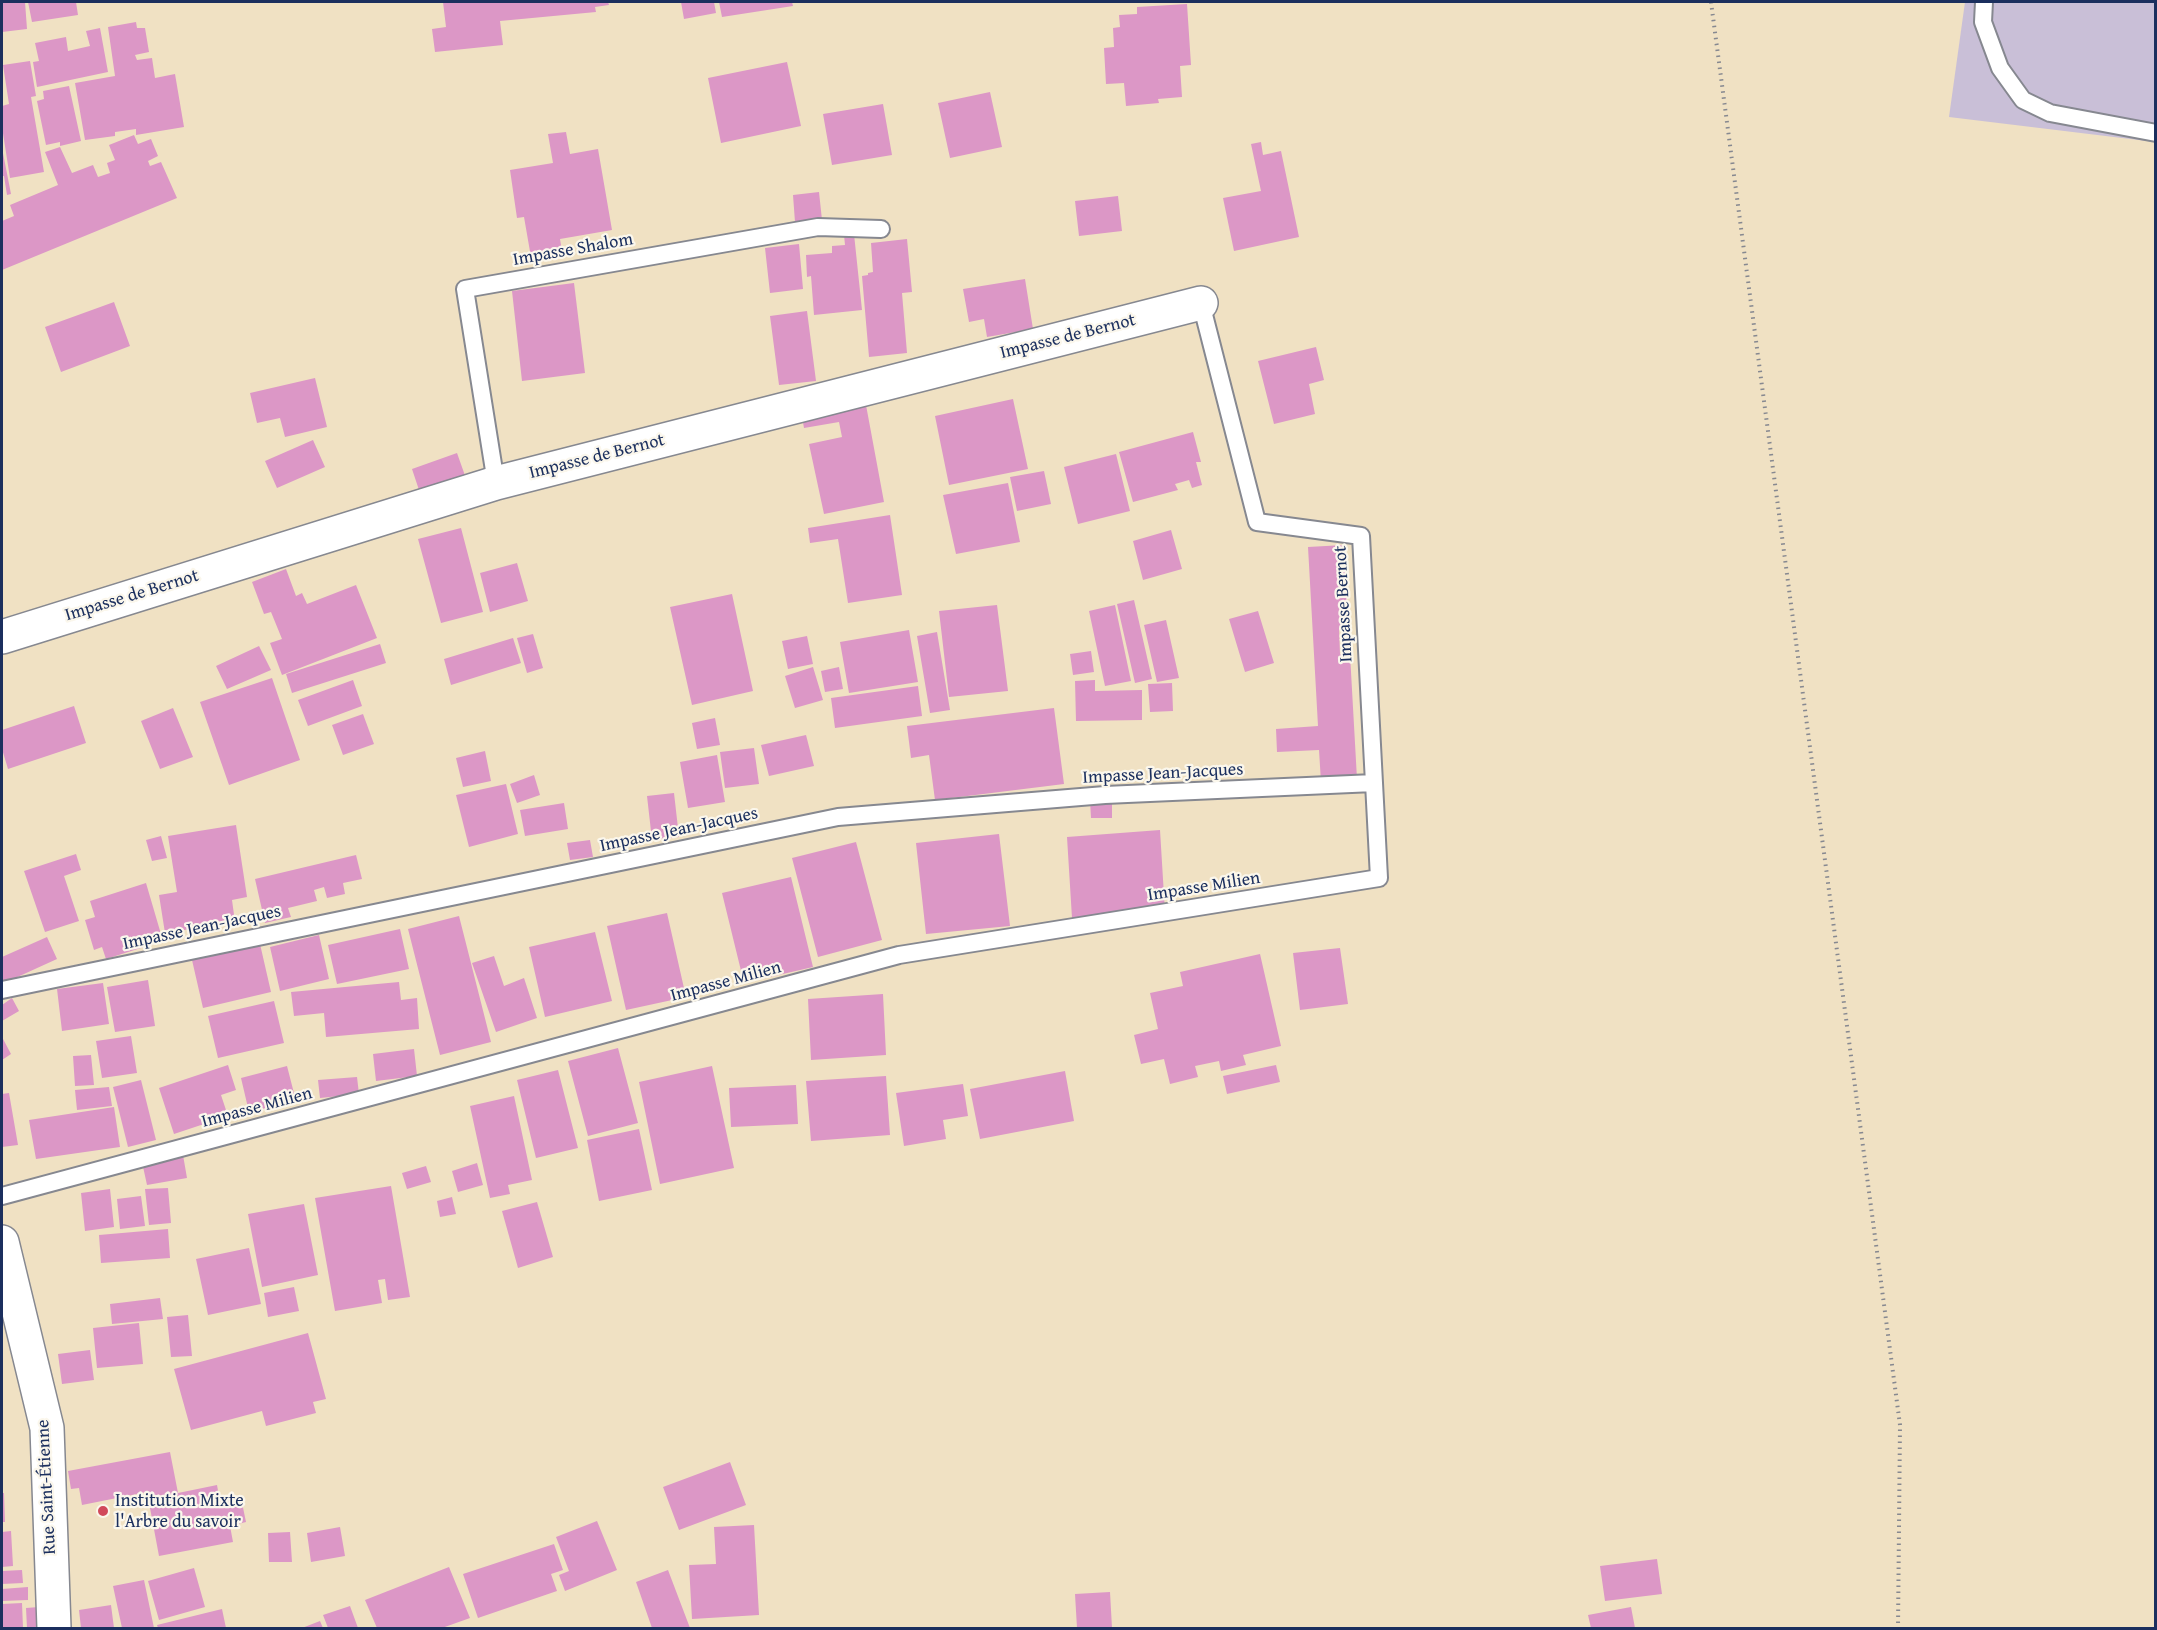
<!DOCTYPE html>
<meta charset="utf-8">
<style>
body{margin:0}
#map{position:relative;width:2157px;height:1630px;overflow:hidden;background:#f0e1c3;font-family:"Gentium Book Plus",serif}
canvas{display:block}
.frame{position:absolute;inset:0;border:3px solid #1b2f5e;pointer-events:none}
</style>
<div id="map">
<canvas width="2157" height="1630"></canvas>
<div class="frame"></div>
</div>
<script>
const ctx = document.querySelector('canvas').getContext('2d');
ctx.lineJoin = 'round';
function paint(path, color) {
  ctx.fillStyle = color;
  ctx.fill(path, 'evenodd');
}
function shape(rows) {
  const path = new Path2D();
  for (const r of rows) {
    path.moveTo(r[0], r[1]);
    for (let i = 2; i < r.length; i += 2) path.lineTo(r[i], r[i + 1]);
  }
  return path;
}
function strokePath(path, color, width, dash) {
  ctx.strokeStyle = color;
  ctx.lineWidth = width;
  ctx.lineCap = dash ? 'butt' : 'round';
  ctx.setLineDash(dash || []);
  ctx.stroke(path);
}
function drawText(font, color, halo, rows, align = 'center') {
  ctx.font = font + ' "Gentium Book Plus",serif';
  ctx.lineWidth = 4.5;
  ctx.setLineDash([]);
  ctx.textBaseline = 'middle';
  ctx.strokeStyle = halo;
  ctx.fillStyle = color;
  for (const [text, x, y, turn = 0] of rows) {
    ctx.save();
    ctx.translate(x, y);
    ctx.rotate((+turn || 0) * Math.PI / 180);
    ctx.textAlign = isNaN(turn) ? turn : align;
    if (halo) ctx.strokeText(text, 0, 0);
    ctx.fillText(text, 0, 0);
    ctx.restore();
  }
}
const industrial = shape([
 [1965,2,2155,2,2155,142,1949,117]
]);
const building = shape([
 [2,2,25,2,27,29,2,32],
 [28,2,76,2,78,15,32,22],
 [443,2,608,2,609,5,595,7,596,12,500,21,503,45,435,52,432,29,446,27],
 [681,2,714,2,716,13,684,19],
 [719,2,792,2,793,6,722,17],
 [1187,4,1191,65,1180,66,1182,97,1158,99,1159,103,1126,106,1124,83,1106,84,1104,48,1114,47,1113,28,1120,27,1119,15,1137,14,1137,7],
 [136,22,137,28,145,28,149,52,135,55,137,60,152,58,155,78,175,74,184,127,136,135,136,129,115,132,115,136,85,140,75,83,115,76,108,27],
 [100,28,108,72,37,87,33,62,39,61,35,43,66,37,68,51,90,46,86,31],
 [30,61,36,96,31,97,44,172,10,178,2,127,2,106,9,104,3,65],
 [787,62,801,126,721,143,708,78],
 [69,86,81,141,60,146,60,142,46,145,37,101,44,99,43,91],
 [990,92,1002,147,950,158,938,103],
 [883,104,892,155,832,165,823,114],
 [566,132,570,154,598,149,612,230,560,239,563,257,532,263,524,217,517,218,510,170,553,163,548,134],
 [134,135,138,144,151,139,158,156,148,161,150,166,161,162,177,198,2,270,2,221,14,216,10,205,58,185,45,152,60,147,72,173,93,165,98,177,110,173,107,163,115,160,109,145],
 [1261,142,1263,155,1281,151,1299,237,1234,251,1223,198,1261,191,1251,144],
 [2,148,11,194,7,195,4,176,2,176],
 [819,192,822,220,795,222,793,195],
 [1118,196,1122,231,1079,236,1075,201],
 [854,234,862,310,814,315,811,276,807,277,806,255,832,253,832,246,845,245,844,235],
 [907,239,912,292,902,293,907,353,869,357,862,276,868,275,868,273,873,272,871,243],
 [799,244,803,289,770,293,765,248],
 [1025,279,1033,329,987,337,984,319,969,322,963,289],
 [574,283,585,373,522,381,512,291],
 [114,302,130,346,61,372,45,327],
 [807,311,816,381,779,385,770,316],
 [1316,347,1324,380,1309,384,1315,414,1274,424,1258,361],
 [315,378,327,427,285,437,280,418,257,423,250,393],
 [1013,399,1028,469,949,485,935,416],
 [866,405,884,502,824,514,809,444,842,437,839,422,804,428,802,417],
 [1193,432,1201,462,1196,462,1202,485,1192,488,1189,480,1175,484,1178,490,1133,502,1119,452],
 [313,440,325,467,277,488,265,461],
 [457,453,468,484,422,499,412,469],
 [1116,454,1130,511,1078,524,1064,467],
 [1044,471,1051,504,1017,511,1010,477],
 [1008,483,1020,542,956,554,943,495],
 [890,515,902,595,848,603,838,539,810,543,808,528],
 [461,528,483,612,441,623,418,539],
 [1171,530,1182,569,1143,580,1133,541],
 [1344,545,1348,627,1339,628,1340,654,1350,654,1357,779,1321,782,1319,750,1277,752,1276,729,1318,726,1308,547],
 [517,563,528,601,490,612,480,573],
 [286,569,296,596,302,593,307,604,356,585,377,638,282,675,270,643,282,639,271,612,264,614,252,582],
 [732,594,753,691,692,705,670,607],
 [1134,600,1152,679,1135,683,1117,604],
 [997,605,1008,691,949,697,939,611],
 [1115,605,1131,681,1105,686,1089,611],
 [1258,611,1274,663,1245,672,1229,619],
 [1166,620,1179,678,1157,682,1144,625],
 [909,630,918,682,849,693,840,642],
 [937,632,950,710,930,713,917,636],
 [533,634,543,668,527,673,517,638],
 [807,636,813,664,788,669,782,641],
 [513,638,521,663,451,685,444,659],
 [380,644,386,663,292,693,286,674],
 [259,646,271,670,227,689,216,666],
 [1091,651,1094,672,1073,675,1070,654],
 [813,667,823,700,795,708,785,676],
 [839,667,843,689,825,692,821,671],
 [272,678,300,760,229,785,200,702],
 [353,680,362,706,308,726,298,700],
 [1095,680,1095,691,1142,690,1142,720,1076,721,1075,681],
 [1172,683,1173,711,1150,712,1148,684],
 [918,686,922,716,835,728,831,698],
 [74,706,86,743,8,769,2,749,2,730],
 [173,708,193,757,160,769,141,721],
 [1054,708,1064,784,935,800,929,755,911,758,907,726],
 [363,714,374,744,343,755,332,725],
 [715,718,720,745,697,749,692,723],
 [806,735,814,766,769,776,761,745],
 [754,748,759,784,725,788,720,752],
 [485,751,491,781,463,787,456,758],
 [717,755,725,802,688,808,680,762],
 [534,775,540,795,517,803,510,784],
 [506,784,518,834,469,847,456,795],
 [674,793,679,837,652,840,647,796],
 [1112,799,1112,818,1091,818,1090,800],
 [564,803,568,829,525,836,520,810],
 [236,825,247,897,232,900,235,922,165,933,159,895,177,892,168,836],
 [1160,830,1165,912,1072,918,1067,837],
 [999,834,1010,926,926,934,916,843],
 [161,836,167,858,152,861,146,840],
 [590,840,593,857,570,860,567,843],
 [856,842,882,940,818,957,792,858],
 [76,854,81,870,64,876,79,921,45,932,24,871],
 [356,855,362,879,343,883,345,894,327,898,324,887,314,890,317,901,288,908,291,917,265,923,255,879],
 [791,877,813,967,744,983,722,893],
 [146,883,163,941,106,959,102,947,94,950,85,920,95,917,90,901],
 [667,913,686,997,626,1010,607,926],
 [459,916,491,1042,440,1055,408,929],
 [400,929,409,969,337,984,328,945],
 [595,932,612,1001,545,1017,529,947],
 [319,935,329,979,280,991,270,947],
 [47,937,57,959,2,984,2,957],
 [260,944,271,992,203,1008,192,960],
 [1340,948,1348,1004,1300,1010,1293,953],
 [1260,954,1281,1046,1243,1055,1246,1065,1221,1071,1219,1061,1195,1066,1198,1077,1170,1084,1164,1059,1141,1064,1134,1035,1158,1029,1150,993,1183,986,1180,972],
 [494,956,504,986,524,978,537,1018,496,1032,472,963],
 [148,980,155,1026,115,1032,107,987],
 [399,982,401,1000,417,998,419,1029,326,1037,324,1013,294,1016,291,992],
 [103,983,109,1024,62,1031,57,989],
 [883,994,886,1055,811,1060,808,999],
 [12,998,19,1011,2,1021,2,1005],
 [274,1001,284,1043,218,1058,208,1016],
 [131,1036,137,1073,102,1078,96,1041],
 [2,1037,11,1054,2,1060],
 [618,1048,638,1123,588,1136,568,1061],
 [414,1049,417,1076,376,1081,373,1054],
 [91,1055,94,1085,75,1086,73,1056],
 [228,1065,236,1090,221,1095,228,1116,174,1134,159,1088],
 [1276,1065,1280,1082,1227,1094,1223,1076],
 [287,1066,296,1101,249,1112,241,1078],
 [712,1066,734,1168,660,1184,639,1082],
 [558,1070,578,1148,536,1158,517,1080],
 [1065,1071,1074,1121,980,1139,970,1089],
 [886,1076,890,1135,811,1141,806,1081],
 [357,1077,359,1094,320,1098,318,1080],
 [141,1080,156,1140,128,1147,113,1087],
 [963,1084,968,1116,943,1120,946,1139,904,1146,896,1093],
 [796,1085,798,1124,731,1127,729,1088],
 [109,1087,112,1106,77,1110,75,1090],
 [9,1093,18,1145,2,1147,2,1094],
 [514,1096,532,1180,508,1185,510,1194,490,1198,470,1106],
 [114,1107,120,1147,36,1159,29,1120],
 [639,1129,652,1190,599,1201,587,1140],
 [183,1155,187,1178,147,1185,142,1162],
 [477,1163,483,1185,458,1192,452,1171],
 [426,1166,431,1182,407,1189,402,1173],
 [391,1186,410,1297,388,1300,385,1279,378,1280,382,1303,335,1311,315,1198],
 [168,1188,171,1223,149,1225,145,1189],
 [110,1189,114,1227,85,1231,81,1193],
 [141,1196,145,1226,120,1229,117,1199],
 [452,1197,456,1214,440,1217,437,1201],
 [537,1202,553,1257,518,1268,502,1211],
 [304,1204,318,1275,262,1287,248,1214],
 [168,1229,170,1258,101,1263,99,1235],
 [249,1248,261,1304,208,1315,196,1259],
 [294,1287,299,1311,268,1317,264,1293],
 [160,1298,163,1319,112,1324,110,1304],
 [188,1315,192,1356,171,1357,167,1317],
 [139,1323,143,1364,97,1368,93,1328],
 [308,1333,326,1399,313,1402,316,1413,266,1426,262,1411,191,1430,174,1369],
 [90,1350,94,1380,62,1384,58,1354],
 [170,1452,178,1493,217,1485,220,1502,241,1498,246,1522,230,1526,233,1542,159,1556,147,1492,82,1505,79,1488,71,1489,68,1471],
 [730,1462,746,1505,679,1530,663,1487],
 [2,1493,4,1493,5,1522,2,1522],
 [597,1521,617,1570,565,1591,559,1575,569,1571,556,1537],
 [754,1525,759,1615,692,1619,689,1565,716,1564,714,1527],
 [340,1527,345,1556,311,1562,307,1533],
 [11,1531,13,1566,2,1567,2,1532],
 [290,1532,292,1562,269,1562,268,1533],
 [554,1544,563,1570,551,1574,557,1591,478,1618,463,1574],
 [1657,1559,1662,1594,1605,1601,1600,1566],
 [449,1567,470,1618,442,1628,377,1628,365,1600],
 [194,1568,205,1607,159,1620,148,1581],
 [22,1570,23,1583,2,1584,2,1571],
 [668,1570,690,1628,652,1628,636,1582],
 [144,1580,154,1628,122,1628,113,1586],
 [28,1587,28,1600,2,1601,2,1589],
 [1110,1592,1112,1628,1077,1628,1075,1594],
 [22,1603,23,1628,2,1628,2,1604],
 [111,1605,114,1628,81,1628,79,1610],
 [350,1606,358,1628,328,1628,323,1615],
 [39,1607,40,1628,27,1628,26,1608],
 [1631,1607,1635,1628,1591,1628,1588,1615],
 [222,1609,226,1628,158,1628,157,1625],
 [320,1621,323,1628,302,1628]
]);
const path = shape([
 [1711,2,1900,1425,1898,1628]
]);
const lane = shape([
 [1984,2,1983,22,2000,68,2023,100,2050,113,2156,133],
 [496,483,465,289,818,227,881,229],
 [2,990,838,817,1105,795,1374,783],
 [2,1196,899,955,1379,878,1361,536,1257,522,1201,303]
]);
const street = shape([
 [2,637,496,483,1201,303],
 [2,1242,47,1428,54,1628]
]);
const markers = [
 [103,1511,6,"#d1495b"]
];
const streetNames = [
 ["Impasse Shalom",573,250,-10],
 ["Impasse de Bernot",1068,337,-14],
 ["Impasse de Bernot",597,457,-14],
 ["Impasse de Bernot",132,596,-17],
 ["Impasse Bernot",1344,604,-93],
 ["Impasse Jean-Jacques",1163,774,-3],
 ["Impasse Jean-Jacques",679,830,-12],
 ["Impasse Milien",1204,887,-9],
 ["Impasse Jean-Jacques",202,928,-12],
 ["Impasse Milien",726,982,-15],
 ["Impasse Milien",257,1108,-15],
 ["Rue Saint-Étienne",47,1487,-93]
];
const poiNames = [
 ["Institution Mixte",115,1501],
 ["l'Arbre du savoir",115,1522]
];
paint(industrial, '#c9bfd7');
paint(building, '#dc97c6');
strokePath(lane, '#868890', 20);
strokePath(street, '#868890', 36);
strokePath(path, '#868890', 4, [1.5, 4.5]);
strokePath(lane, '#fff', 16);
strokePath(street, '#fff', 33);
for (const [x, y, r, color] of markers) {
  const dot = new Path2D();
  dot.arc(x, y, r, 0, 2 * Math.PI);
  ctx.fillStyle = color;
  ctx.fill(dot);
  strokePath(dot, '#fbf7ec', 2);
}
drawText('18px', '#1b2f5e', '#fbf7ec', streetNames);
drawText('18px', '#1b2f5e', '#fbf7ec', poiNames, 'left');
</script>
